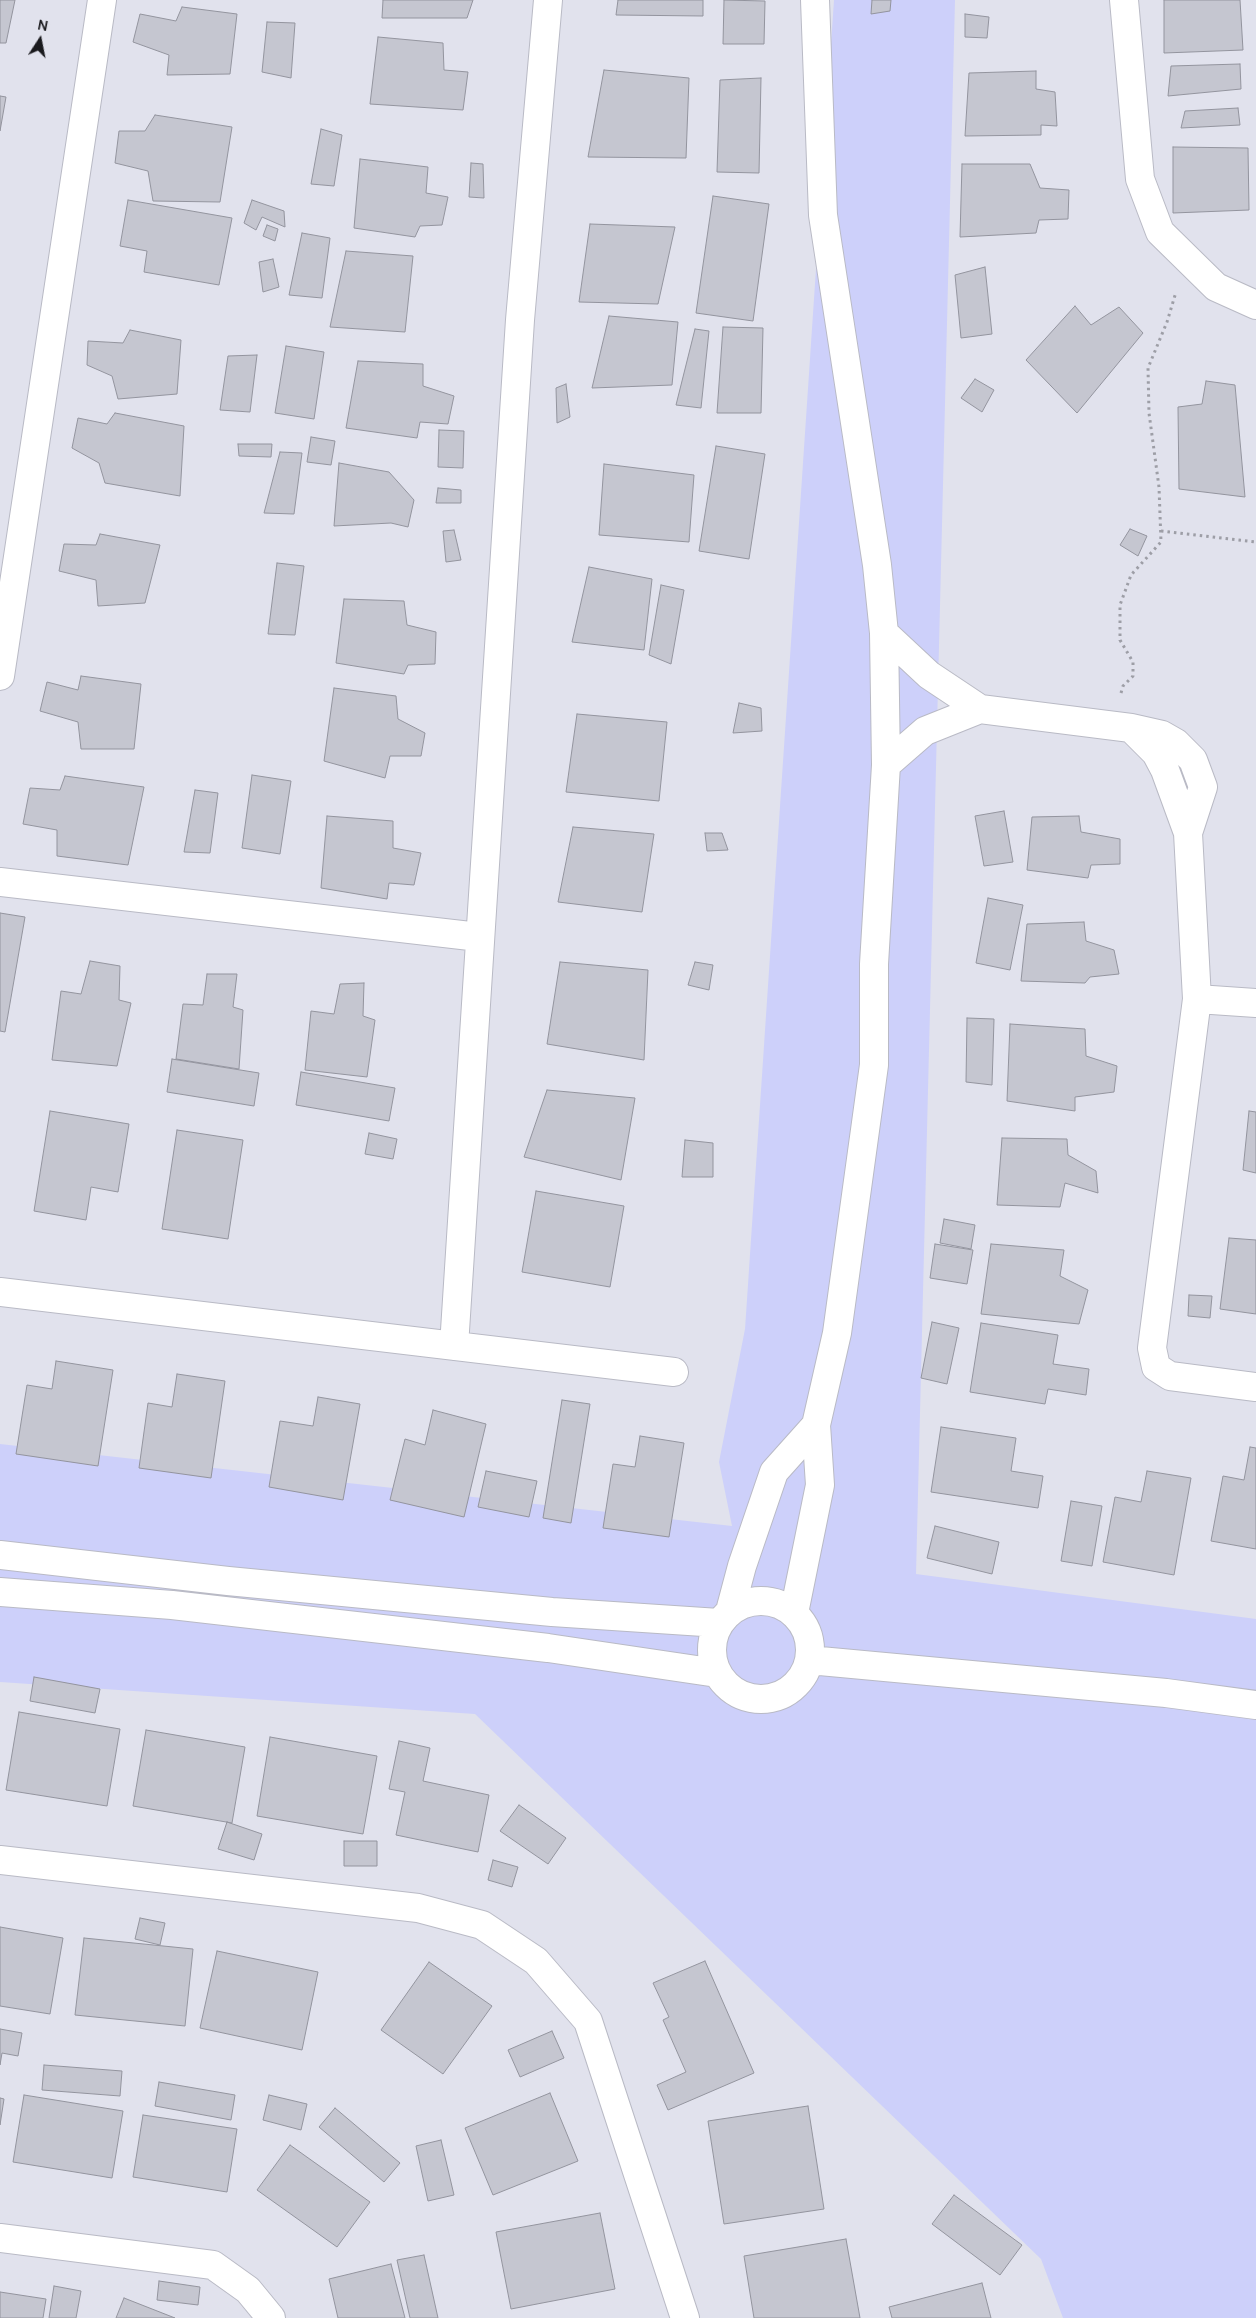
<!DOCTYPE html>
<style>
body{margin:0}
#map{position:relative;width:1256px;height:2318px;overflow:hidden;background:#e1e2ed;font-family:Manrope,sans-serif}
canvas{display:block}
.north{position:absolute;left:15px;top:15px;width:50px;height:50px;-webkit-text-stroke:4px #e1e2ed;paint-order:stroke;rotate:11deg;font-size:14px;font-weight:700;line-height:20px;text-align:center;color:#1a1a1e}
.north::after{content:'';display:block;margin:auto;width:18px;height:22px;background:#1a1a1e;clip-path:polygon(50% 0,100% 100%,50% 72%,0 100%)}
</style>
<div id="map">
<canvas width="1256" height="2318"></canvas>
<div class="north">N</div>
</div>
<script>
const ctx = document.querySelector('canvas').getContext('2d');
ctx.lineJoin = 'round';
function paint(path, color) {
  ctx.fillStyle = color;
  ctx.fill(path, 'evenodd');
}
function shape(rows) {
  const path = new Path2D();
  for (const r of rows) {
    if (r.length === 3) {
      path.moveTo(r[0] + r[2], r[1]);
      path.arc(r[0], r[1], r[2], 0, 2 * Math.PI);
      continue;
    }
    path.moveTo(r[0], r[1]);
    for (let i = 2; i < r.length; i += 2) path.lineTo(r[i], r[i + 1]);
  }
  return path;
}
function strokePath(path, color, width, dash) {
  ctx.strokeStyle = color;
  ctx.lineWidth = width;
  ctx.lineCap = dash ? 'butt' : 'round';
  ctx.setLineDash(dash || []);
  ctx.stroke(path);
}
const green = shape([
 [834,0,955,0,916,1574,1256,1619,1256,2318,1063,2318,1041,2259,475,1714,0,1682,0,1444,732,1526,719,1462,745,1329]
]);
const building = shape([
 [0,0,15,0,6,43,0,43,0,0],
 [383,0,473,0,467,18,382,18,383,0],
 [618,0,703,0,703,16,616,15,618,0],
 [724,0,765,1,764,44,723,44,724,0],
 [872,0,891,0,890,11,871,14,872,0],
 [1164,0,1240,0,1243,50,1164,53,1164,0],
 [182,7,237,14,230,74,167,75,169,55,133,42,140,14,176,21,182,7],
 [965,14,989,17,987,38,965,37,965,14],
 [267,22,295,23,291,78,262,72,267,22],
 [378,37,443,43,444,70,468,72,463,110,370,104,378,37],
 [1240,64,1241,89,1168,96,1171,66,1240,64],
 [604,70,689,78,686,158,588,157,604,70],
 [1036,71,1036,89,1055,92,1057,126,1041,125,1041,135,965,136,969,73,1036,71],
 [761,78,759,173,717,172,720,80,761,78],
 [0,96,6,97,0,131,0,96],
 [1238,108,1240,125,1181,128,1185,111,1238,108],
 [155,115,232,127,220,202,153,201,148,171,115,163,119,131,145,131,155,115],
 [321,129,342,135,334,186,311,184,321,129],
 [1173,147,1248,148,1249,210,1173,213,1173,147],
 [360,159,428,167,426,193,448,197,442,225,420,226,415,237,354,228,360,159],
 [471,163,483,164,484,198,469,197,471,163],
 [962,164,1030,164,1040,188,1069,190,1068,219,1039,220,1036,233,960,237,962,164],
 [713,196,769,204,753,321,696,313,713,196],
 [128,200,232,218,219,285,144,272,147,251,120,246,128,200],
 [252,200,284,211,285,227,262,217,256,230,244,223,252,200],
 [590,224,675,227,658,304,579,302,590,224],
 [267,225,278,229,275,241,263,236,267,225],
 [302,233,330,238,322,298,289,295,302,233],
 [346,251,413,256,405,332,330,327,346,251],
 [273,259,279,287,263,292,259,262,273,259],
 [985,267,992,334,961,338,955,275,985,267],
 [1075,306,1091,325,1119,307,1143,333,1077,413,1026,360,1075,306],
 [609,316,678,322,672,385,592,388,609,316],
 [723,327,763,328,761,413,717,413,723,327],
 [695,329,709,331,701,408,676,405,695,329],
 [130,330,181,340,177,394,118,399,112,376,87,365,88,341,123,343,130,330],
 [286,346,324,352,314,419,275,413,286,346],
 [257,355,250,412,220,410,228,356,257,355],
 [358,361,423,364,423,386,454,396,448,424,420,422,417,438,346,428,358,361],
 [975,379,994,390,982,412,961,398,975,379],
 [1206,381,1235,385,1245,497,1179,489,1178,407,1202,404,1206,381],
 [566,384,570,417,557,423,556,388,566,384],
 [115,413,184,426,180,496,105,483,99,463,72,448,78,418,107,424,115,413],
 [439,430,464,431,463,468,438,467,439,430],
 [311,437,335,441,331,465,307,462,311,437],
 [238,444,272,444,271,457,239,456,238,444],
 [716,446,765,454,749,559,699,551,716,446],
 [280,452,302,453,294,514,264,513,280,452],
 [339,463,389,472,414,500,408,527,391,523,334,526,339,463],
 [604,464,694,475,689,542,599,535,604,464],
 [438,488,461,490,461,503,436,503,438,488],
 [1130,529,1147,536,1138,556,1120,545,1130,529],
 [454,530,461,560,446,562,443,531,454,530],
 [100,534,160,545,145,603,98,606,96,580,59,571,64,544,96,545,100,534],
 [277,563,304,566,295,635,268,634,277,563],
 [589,567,652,579,644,650,572,642,589,567],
 [661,585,684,590,671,664,649,655,661,585],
 [344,599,404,601,407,625,436,632,435,664,408,665,404,674,336,663,344,599],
 [81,676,141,684,134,749,81,749,78,722,40,711,47,682,78,690,81,676],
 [334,688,396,696,398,719,425,733,421,756,390,756,385,778,324,761,334,688],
 [739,703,761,708,762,731,733,733,739,703],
 [577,714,667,722,659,801,566,792,577,714],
 [252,775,291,781,280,854,242,848,252,775],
 [65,776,144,787,128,865,57,856,57,830,23,824,30,788,60,790,65,776],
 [195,790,218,793,210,853,184,852,195,790],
 [1004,811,1013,862,984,866,975,816,1004,811],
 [327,816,393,821,393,848,421,853,414,885,389,883,387,899,321,888,327,816],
 [1079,816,1081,832,1120,839,1120,864,1091,865,1088,878,1027,870,1032,817,1079,816],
 [573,827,654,834,642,912,558,902,573,827],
 [705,833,722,833,728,850,707,851,705,833],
 [988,898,1023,905,1010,970,976,963,988,898],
 [0,913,25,917,5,1032,0,1031,0,913],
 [1084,922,1086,941,1114,950,1119,974,1090,977,1085,983,1021,981,1027,924,1084,922],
 [90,961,120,966,119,1000,131,1003,117,1066,52,1060,61,991,81,994,90,961],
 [560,962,648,970,644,1060,547,1044,560,962],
 [695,962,713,965,709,990,688,985,695,962],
 [207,974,237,974,233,1007,243,1010,239,1069,176,1059,183,1004,203,1005,207,974],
 [364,983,363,1016,375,1020,367,1077,305,1070,311,1011,334,1014,340,984,364,983],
 [967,1018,994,1019,992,1085,966,1082,967,1018],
 [1010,1024,1085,1029,1086,1056,1117,1066,1114,1092,1075,1097,1075,1111,1007,1101,1010,1024],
 [172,1059,259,1073,254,1106,167,1092,172,1059],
 [301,1072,395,1088,389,1121,296,1105,301,1072],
 [547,1090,635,1098,621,1180,524,1157,547,1090],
 [50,1111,129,1124,118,1192,91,1187,86,1220,34,1211,50,1111],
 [1249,1111,1256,1112,1256,1173,1243,1170,1249,1111],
 [177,1130,243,1140,228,1239,162,1229,177,1130],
 [369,1133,397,1139,393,1159,365,1154,369,1133],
 [1002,1138,1067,1139,1068,1155,1096,1171,1098,1193,1065,1183,1060,1207,997,1205,1002,1138],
 [685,1140,713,1143,713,1177,682,1177,685,1140],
 [536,1191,624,1206,610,1287,522,1272,536,1191],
 [944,1219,975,1225,971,1249,940,1243,944,1219],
 [1229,1238,1256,1240,1256,1314,1220,1309,1229,1238],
 [935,1244,973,1250,967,1284,930,1278,935,1244],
 [991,1244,1064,1250,1060,1276,1088,1290,1079,1324,981,1314,991,1244],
 [1189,1295,1212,1296,1210,1318,1188,1316,1189,1295],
 [932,1322,959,1328,947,1384,921,1378,932,1322],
 [981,1323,1058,1335,1053,1364,1089,1369,1086,1395,1048,1389,1045,1404,970,1392,981,1323],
 [56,1361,113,1370,98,1466,16,1454,27,1385,52,1389,56,1361],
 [177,1374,225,1381,211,1478,139,1468,148,1403,172,1407,177,1374],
 [318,1397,360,1404,343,1500,269,1487,280,1421,313,1426,318,1397],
 [562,1400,590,1404,571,1523,543,1518,562,1400],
 [433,1410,486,1424,464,1517,390,1500,405,1439,425,1445,433,1410],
 [941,1427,1016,1438,1011,1471,1043,1476,1038,1508,931,1492,941,1427],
 [640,1436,684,1443,669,1537,603,1528,613,1464,635,1467,640,1436],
 [1250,1447,1256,1448,1256,1549,1211,1541,1223,1476,1244,1480,1250,1447],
 [486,1471,537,1481,529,1517,478,1507,486,1471],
 [1147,1471,1191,1478,1174,1575,1103,1562,1115,1497,1141,1502,1147,1471],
 [1071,1501,1102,1506,1092,1566,1061,1561,1071,1501],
 [935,1526,999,1542,992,1574,927,1558,935,1526],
 [34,1677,100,1689,95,1713,30,1701,34,1677],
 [19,1712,120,1729,107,1806,6,1790,19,1712],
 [146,1730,245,1747,232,1823,133,1806,146,1730],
 [270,1737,377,1756,363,1834,257,1816,270,1737],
 [399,1741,430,1748,423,1781,489,1795,478,1852,396,1835,405,1792,389,1789,399,1741],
 [519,1805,566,1838,548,1864,500,1831,519,1805],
 [227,1822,262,1834,254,1860,218,1849,227,1822],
 [344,1841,377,1841,377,1866,344,1866,344,1841],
 [493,1860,518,1867,512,1887,488,1880,493,1860],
 [140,1918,165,1923,160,1945,135,1939,140,1918],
 [0,1927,63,1938,50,2014,0,2006,0,1927],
 [84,1938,193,1949,185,2026,75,2015,84,1938],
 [217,1951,318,1972,302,2050,200,2028,217,1951],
 [705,1961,754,2073,668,2110,657,2085,686,2072,663,2020,669,2017,653,1983,705,1961],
 [429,1962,492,2006,443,2074,381,2030,429,1962],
 [0,2029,22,2033,18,2056,2,2053,0,2065,0,2029],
 [552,2031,564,2058,520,2077,508,2050,552,2031],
 [44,2065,122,2071,120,2096,42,2090,44,2065],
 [159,2082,235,2095,231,2120,155,2106,159,2082],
 [550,2093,578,2161,493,2195,465,2128,550,2093],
 [24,2095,123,2111,112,2178,13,2162,24,2095],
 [269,2095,307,2104,301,2130,263,2120,269,2095],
 [0,2098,4,2099,0,2125,0,2098],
 [808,2106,824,2209,724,2224,708,2121,808,2106],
 [335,2108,400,2163,384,2182,319,2127,335,2108],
 [143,2115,237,2129,227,2192,133,2177,143,2115],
 [441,2140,454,2195,428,2201,416,2146,441,2140],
 [290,2145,370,2202,337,2247,257,2190,290,2145],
 [954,2195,1022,2245,1000,2275,932,2224,954,2195],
 [600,2213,615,2289,511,2309,496,2232,600,2213],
 [846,2239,860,2318,754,2318,744,2256,846,2239],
 [424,2255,438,2318,410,2318,397,2260,424,2255],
 [391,2264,405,2318,338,2318,329,2279,391,2264],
 [159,2281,200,2287,198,2305,157,2300,159,2281],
 [982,2283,991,2318,892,2318,889,2307,982,2283],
 [54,2286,81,2291,76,2318,49,2318,54,2286],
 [0,2292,46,2299,43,2318,0,2318,0,2292],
 [124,2298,175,2318,116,2318,124,2298]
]);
const path = shape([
 [1161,531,1256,542],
 [1121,693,1123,686,1133,676,1133,662,1120,640,1120,605,1131,575,1161,542,1159,487,1149,413,1148,368,1167,322,1176,292]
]);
const minor = shape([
 [1124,0,1140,179,1160,232,1216,287,1256,305],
 [884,633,929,675,980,709,1131,728,1162,735,1176,743,1193,760,1203,787,1188,833],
 [0,676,102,0],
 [1131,728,1156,753,1165,770,1188,833,1197,999,1152,1348,1156,1367,1170,1376,1256,1387],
 [886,765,925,731,980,709],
 [0,882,479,937],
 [1197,999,1256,1003],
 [0,1292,674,1372],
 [454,1346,520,320,548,0],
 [0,1555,228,1581,552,1612,719,1623],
 [0,1592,172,1605,548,1648,717,1673],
 [761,1650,49],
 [730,1611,742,1566,774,1472,816,1425],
 [794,1613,820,1485,816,1425,837,1333,874,1065,874,964,886,765,884,633,877,565,823,215,815,0],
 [809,1660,1166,1693,1256,1705],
 [0,1860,418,1908,482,1925,536,1961,588,2021,685,2318],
 [0,2238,213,2265,248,2290,271,2318]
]);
paint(green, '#cdd0fa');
paint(building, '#c5c6d0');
strokePath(building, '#93949e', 1);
strokePath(minor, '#b9bac5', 30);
strokePath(path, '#9d9ea6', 3, [2.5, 4]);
strokePath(minor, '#fff', 28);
</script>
